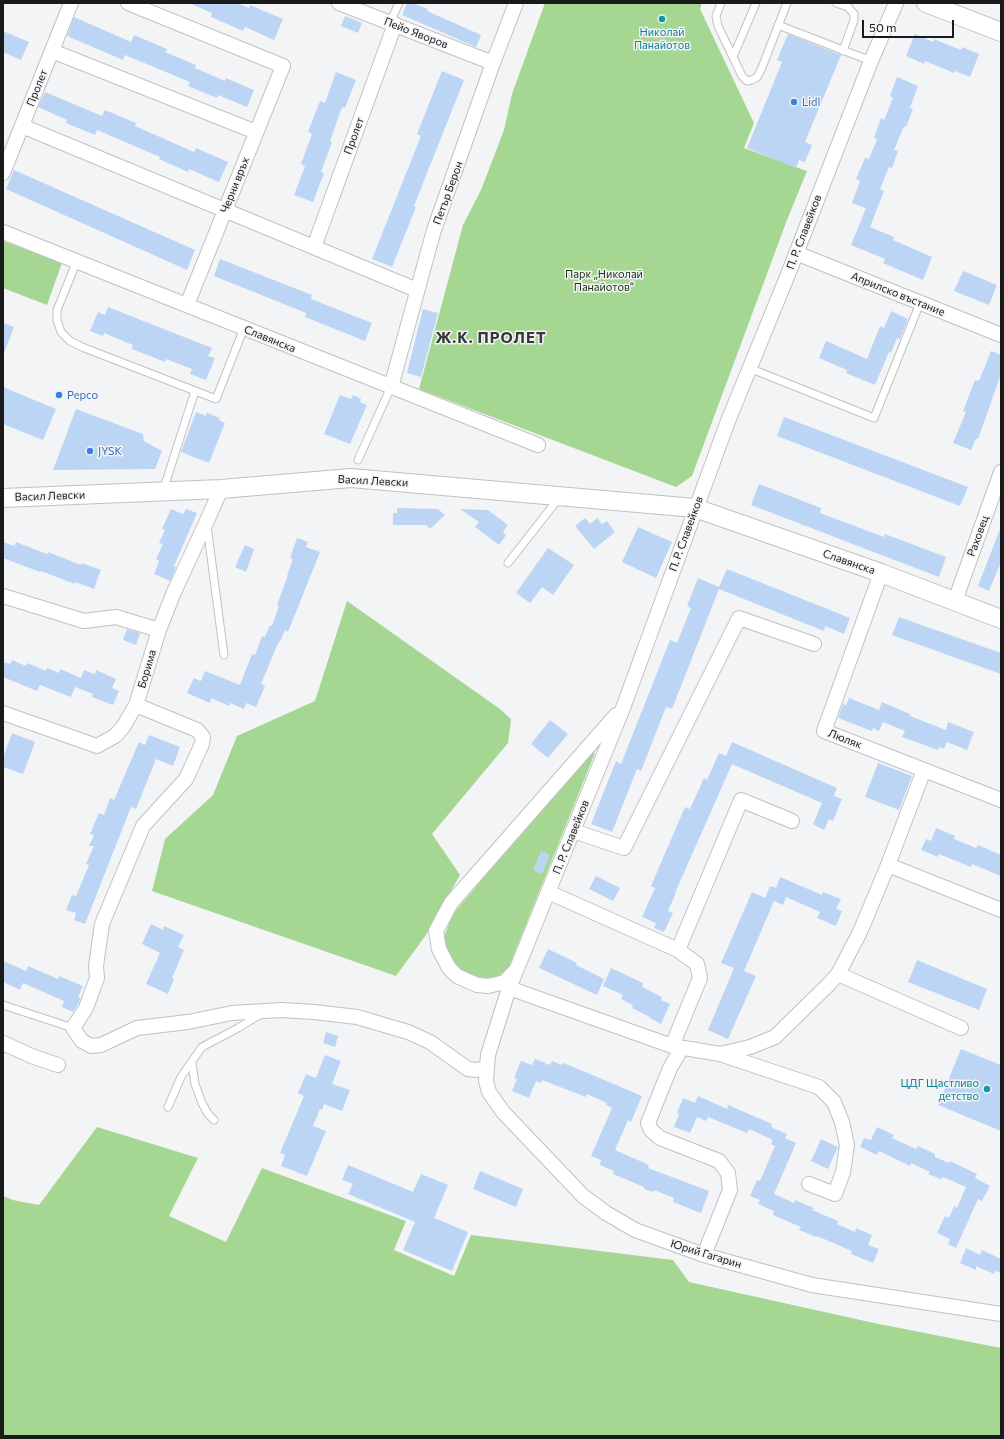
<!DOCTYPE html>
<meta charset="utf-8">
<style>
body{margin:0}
#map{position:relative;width:1004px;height:1439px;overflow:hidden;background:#f3f4f6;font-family:Commissioner,sans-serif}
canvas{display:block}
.frame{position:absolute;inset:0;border:4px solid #1a1a1b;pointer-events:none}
.scale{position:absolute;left:862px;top:20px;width:92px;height:18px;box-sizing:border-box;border:2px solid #1a1a1b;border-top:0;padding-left:5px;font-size:12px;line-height:14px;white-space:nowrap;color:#1a1a1b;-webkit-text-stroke:3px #f3f4f6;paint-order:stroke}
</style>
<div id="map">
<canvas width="1004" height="1439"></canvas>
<div class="frame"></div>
<div class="scale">50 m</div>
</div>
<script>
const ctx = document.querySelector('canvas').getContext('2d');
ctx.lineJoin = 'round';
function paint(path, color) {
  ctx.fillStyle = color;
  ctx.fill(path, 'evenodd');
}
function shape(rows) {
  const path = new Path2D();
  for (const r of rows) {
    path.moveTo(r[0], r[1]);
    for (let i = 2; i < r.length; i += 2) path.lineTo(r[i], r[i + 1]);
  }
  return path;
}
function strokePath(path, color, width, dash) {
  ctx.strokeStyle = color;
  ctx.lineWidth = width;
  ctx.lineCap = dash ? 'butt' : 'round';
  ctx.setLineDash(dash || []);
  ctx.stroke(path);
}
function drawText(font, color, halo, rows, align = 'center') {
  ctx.font = font + ' Commissioner,sans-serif';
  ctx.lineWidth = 3;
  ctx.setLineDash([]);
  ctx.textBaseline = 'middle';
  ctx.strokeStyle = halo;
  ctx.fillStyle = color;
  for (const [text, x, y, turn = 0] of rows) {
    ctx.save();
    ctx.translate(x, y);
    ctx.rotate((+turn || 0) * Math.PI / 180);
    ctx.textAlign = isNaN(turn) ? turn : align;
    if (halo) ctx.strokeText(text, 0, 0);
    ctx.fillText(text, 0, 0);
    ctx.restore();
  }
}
const green = shape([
 [545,3,702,3,700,9,754,123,744,148,807,171,787,220,692,476,676,487,419,389,463,225,481,190,504,130,512,94],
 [3,241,62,263,47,305,3,288],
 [347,601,500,709,511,719,508,743,432,834,460,875,426,935,396,976,152,891,165,839,213,795,237,736,315,701],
 [590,752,595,753,508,969,497,977,487,978,471,976,458,967,448,956,444,945,445,934,453,914],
 [97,1127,198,1158,169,1216,226,1242,262,1168,406,1221,394,1250,454,1276,471,1235,673,1260,689,1282,874,1323,1001,1348,1001,1436,3,1436,3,1196,13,1200,39,1205]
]);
const building = shape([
 [189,3,237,3,249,8,250,5,283,19,274,40,245,27,243,31,211,17,212,13],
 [407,3,412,3,428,9,427,11,481,35,476,47,402,15],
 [345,16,362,23,358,33,341,26],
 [74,17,131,42,134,35,167,49,165,52,196,65,195,68,225,81,226,78,254,90,247,107,218,95,217,98,188,86,190,82,125,55,123,60,67,36],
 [3,31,29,42,21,60,3,52],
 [788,34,841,55,805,142,812,145,805,162,799,160,796,168,747,148,782,62,777,60],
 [915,34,933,42,934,39,961,50,962,47,979,54,970,77,955,71,954,73,925,61,924,64,906,56],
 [442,71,464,80,414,206,416,207,392,267,372,259,421,136,417,134],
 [336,72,356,80,345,108,342,107,330,141,332,142,321,172,324,173,313,202,294,195,305,166,301,164,312,134,308,132,320,101,325,103],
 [897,77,918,86,910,108,913,109,906,127,904,126,894,150,898,151,892,168,889,167,880,189,884,191,870,227,894,237,893,240,932,257,923,280,883,263,885,259,851,245,866,208,852,203,860,181,856,179,865,158,869,159,877,139,874,138,881,118,884,120,893,98,890,96],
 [45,92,102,116,105,110,136,123,135,126,194,152,196,148,228,162,219,182,189,169,188,172,159,159,160,157,97,130,95,135,66,123,67,120,38,107],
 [14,170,195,250,187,270,6,189],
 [220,259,312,295,311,299,372,323,365,341,305,317,306,313,214,276],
 [963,271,997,285,989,305,954,291],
 [108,307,212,348,208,356,215,358,206,380,190,374,192,369,166,359,165,362,132,349,133,345,104,333,103,336,90,331,98,312,105,315],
 [423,309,438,313,421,377,407,373],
 [891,311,908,319,900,339,897,338,891,353,889,352,875,385,846,373,847,370,819,358,826,341,867,359,880,326,884,328],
 [3,323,14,327,4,353,3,353],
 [991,351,1001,355,1001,374,978,439,976,438,971,450,953,443,966,412,963,411,975,380,979,381],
 [3,387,56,409,43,440,3,424],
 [340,395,351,399,353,395,361,399,360,402,367,405,350,444,324,434],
 [76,409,143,434,144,441,162,451,155,469,53,470],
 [196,412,206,416,207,413,220,418,219,420,225,423,209,463,181,452],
 [784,417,968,487,960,506,777,436],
 [759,484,821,508,820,513,884,537,885,534,946,557,939,577,751,505],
 [397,508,438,509,445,515,430,529,426,525,393,525,393,513,397,513],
 [171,509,183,514,186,509,197,513,174,566,176,567,170,581,154,574,159,561,156,559,163,544,159,543,165,530,162,529],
 [460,509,488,510,508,525,503,532,506,535,499,545,475,527,479,522],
 [585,518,590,524,597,518,602,524,607,521,615,532,594,549,575,526],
 [638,527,672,542,656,578,622,562],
 [1000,529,1001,562,989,591,978,586],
 [297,538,308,542,306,547,320,552,288,632,285,630,280,642,279,641,261,684,265,686,256,707,246,703,244,709,230,703,229,706,211,698,210,703,187,693,194,678,201,681,205,671,240,685,252,654,255,655,262,636,265,637,270,625,272,626,279,606,277,605,288,575,287,575,293,559,290,558],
 [3,542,14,546,16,542,47,554,48,552,81,565,82,563,101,570,94,589,75,582,75,584,41,571,40,572,3,558],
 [245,545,254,549,246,572,235,567],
 [548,548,574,565,553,595,542,587,530,603,516,593],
 [727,569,850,618,844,634,825,626,824,631,719,589,672,709,666,707,641,771,637,769,612,832,591,824,616,761,621,764,670,640,677,643,691,608,687,606,698,578,719,587],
 [899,617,1001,653,1001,674,892,635],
 [127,629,140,633,136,645,123,640],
 [12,660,26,666,27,663,46,671,47,668,59,673,60,669,81,678,84,670,95,674,96,670,116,679,112,688,119,691,113,705,92,697,93,694,75,687,71,697,40,685,37,691,3,677,3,662,10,664],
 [849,698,879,710,882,702,910,714,910,716,946,730,948,722,974,732,967,750,947,742,944,749,939,747,938,750,902,737,905,731,883,722,879,731,873,728,872,731,838,718,843,704,846,705],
 [550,720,568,734,548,758,531,744],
 [12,733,35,742,23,774,3,767,3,758],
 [149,735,180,747,173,766,156,759,136,809,131,807,85,924,74,920,76,913,66,910,72,895,76,896,89,865,86,864,94,846,89,846,94,835,90,834,99,813,104,815,110,798,114,800,139,742,145,745],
 [732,742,837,788,834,796,842,799,833,821,829,819,824,830,813,824,822,803,732,764,675,893,676,893,668,911,673,913,664,932,654,928,656,923,642,917,655,888,651,886,685,807,690,809,704,778,707,780,719,753,726,756],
 [878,763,912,776,899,810,865,797],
 [936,828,955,836,954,839,976,848,978,845,1001,855,1001,876,972,864,971,867,939,854,938,857,921,850,926,839,931,841],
 [541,851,550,855,542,874,533,870],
 [596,876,620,888,613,901,589,889],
 [780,877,822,895,823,892,841,899,836,909,842,911,836,926,817,918,820,912,786,897,783,905,774,901,744,971,756,976,728,1039,708,1030,734,968,721,963,752,892,765,898,770,886,776,888],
 [151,924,163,930,164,926,184,935,178,947,184,950,172,978,174,979,168,994,146,984,160,953,142,944],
 [548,949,577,963,576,965,604,979,597,995,539,968],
 [917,960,987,989,979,1010,908,982],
 [3,961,26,971,28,966,58,979,59,976,83,986,78,997,81,998,78,1004,73,1012,62,1007,64,1001,23,983,20,990,3,982],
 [611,968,643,983,642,987,662,997,661,1000,670,1004,661,1024,650,1018,650,1017,632,1008,633,1005,621,999,623,995,603,986],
 [326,1032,338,1036,335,1047,323,1043],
 [961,1049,1001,1065,1001,1131,938,1105],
 [325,1055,341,1061,332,1084,350,1090,342,1111,324,1104,322,1110,320,1109,313,1126,326,1131,307,1176,281,1166,285,1155,280,1153,304,1096,298,1093,306,1074,316,1078],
 [535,1059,550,1065,552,1061,562,1065,564,1063,642,1096,631,1122,628,1120,615,1150,649,1165,648,1168,709,1191,701,1213,673,1202,674,1198,654,1190,653,1192,644,1189,644,1187,613,1174,614,1171,600,1165,601,1160,591,1156,612,1108,606,1105,607,1103,587,1094,586,1097,542,1080,541,1083,536,1081,529,1098,512,1091,517,1079,514,1078,521,1061,532,1065],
 [698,1096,727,1109,728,1105,772,1124,771,1127,787,1134,785,1138,796,1143,774,1194,794,1203,795,1200,814,1208,812,1210,838,1221,837,1224,855,1232,856,1228,872,1235,868,1245,879,1249,873,1263,851,1254,852,1251,817,1236,816,1237,799,1230,801,1227,773,1215,774,1211,758,1204,760,1200,750,1196,757,1180,760,1181,775,1146,771,1144,773,1140,749,1129,747,1133,708,1117,706,1121,697,1117,690,1133,674,1127,679,1114,677,1113,683,1098,695,1103],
 [877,1127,894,1135,892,1138,916,1149,918,1146,935,1154,935,1157,949,1163,950,1161,977,1174,975,1178,990,1186,982,1201,978,1199,956,1248,948,1244,950,1239,937,1233,945,1216,949,1218,954,1206,957,1208,966,1187,943,1177,941,1179,928,1174,930,1172,911,1163,910,1166,879,1151,877,1155,860,1147,864,1138,871,1140],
 [821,1139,838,1147,828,1169,811,1161],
 [348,1165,413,1192,421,1174,448,1185,434,1218,468,1232,452,1271,403,1250,415,1222,348,1194,353,1184,342,1180],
 [480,1171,523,1189,516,1207,473,1189],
 [966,1248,980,1255,982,1250,1001,1259,1001,1273,996,1271,994,1274,976,1266,976,1270,960,1263]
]);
const service = shape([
 [721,3,716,16,718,26,742,76,747,81,752,80,757,77,761,70,787,3],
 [836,3,848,7,854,14,854,20,843,51],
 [395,24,393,16,399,3],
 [778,25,871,61],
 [733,57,756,3],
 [77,261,57,310,57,320,61,332,70,341,82,347,216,399,244,328],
 [749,368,874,418,920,303],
 [358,460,391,387],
 [163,491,195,391],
 [207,526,224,655],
 [508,563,559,498],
 [3,1005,73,1028],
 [192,1063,195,1084,202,1103,208,1114,214,1120],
 [168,1107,181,1077,202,1047,238,1028,261,1014]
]);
const minor = shape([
 [128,3,283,66,187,305],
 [339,3,493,63],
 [896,3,871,61,787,277,728,421,623,708,509,988,488,1055,486,1081,489,1092,503,1112,583,1196,606,1213,635,1230,704,1255,812,1285,1001,1314],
 [52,51,256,132],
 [22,126,417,290],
 [3,173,71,3],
 [3,232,538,445],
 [314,247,395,24],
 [796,253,1001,335],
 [391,387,434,230,493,63,516,3],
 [881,573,824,731,1001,800],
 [3,596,84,621,116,617,159,630],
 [955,601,1001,472],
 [136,705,197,730,203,737,202,744,186,779,143,826,102,924,96,966,97,978,86,1008,73,1028,82,1041,91,1046,101,1045,137,1028,188,1022,232,1013,281,1010,314,1012,357,1017,408,1032,430,1042,468,1069,476,1070,486,1068],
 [3,713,97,746,115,736,123,727,136,705,159,630,174,592,206,523,221,489],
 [573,831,624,848,739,618,814,644],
 [888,865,1001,910],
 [548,892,678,950,697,964,700,978,672,1046],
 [678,950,741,800,792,821],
 [514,972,505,982,488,986,477,985,457,976,449,968,439,949,436,931,451,903,616,715],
 [838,974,961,1028],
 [509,988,672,1046,720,1054,819,1087,834,1102,842,1122,847,1145,843,1172,835,1194,809,1184],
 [3,1043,34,1057,58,1065],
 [682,1048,670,1068,648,1123,651,1130,660,1138,719,1161,728,1173,730,1190,704,1255],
 [720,1054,750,1047,775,1037,829,984,838,974,860,932,888,865,924,770]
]);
const tertiary = shape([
 [926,3,1001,32],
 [3,498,221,489,351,478,695,508,881,573,1001,619]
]);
const markers = [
 [662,19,4,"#0f9aa8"],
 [794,102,4,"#3f7fe0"],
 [59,395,4,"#3f7fe0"],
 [90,451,4,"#3f7fe0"],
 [987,1089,4,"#0f9aa8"]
];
const cultureNames = [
 ["Николай",662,32],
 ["Панайотов",662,45],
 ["ЦДГ Щастливо",979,1083,"right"],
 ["детство",979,1096,"right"]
];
const streetNames = [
 ["Пейо Яворов",416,33,21],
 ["Пролет",37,88,-68],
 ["Пролет",354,136,-70],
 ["Черни връх",235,185,-68],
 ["Петър Берон",448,193,-70],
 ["П. Р. Славейков",804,232,-69],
 ["Априлско въстание",898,294,22],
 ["Славянска",270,339,22],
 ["Васил Левски",373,481,3],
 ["Васил Левски",50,496,-2],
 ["П. Р. Славейков",686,534,-70],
 ["Раховец",978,536,-70],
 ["Славянска",849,562,19],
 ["Борима",147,669,-73],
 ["Люляк",845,739,21],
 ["П. Р. Славейков",571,837,-68],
 ["Юрий Гагарин",706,1254,17]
];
const shopNames = [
 ["Lidl",802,102],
 ["Pepco",67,395],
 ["JYSK",98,451]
];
const parkNames = [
 ["Парк „Николай",604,274],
 ["Панайотов“",604,287]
];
const districtNames = [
 ["Ж.К. ПРОЛЕТ",491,338]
];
paint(green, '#a6d792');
paint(building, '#bdd5f5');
strokePath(service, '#c0c1c3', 9);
strokePath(minor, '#c0c1c3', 16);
strokePath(tertiary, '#c0c1c3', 20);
strokePath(service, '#fff', 7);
strokePath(minor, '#fff', 14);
strokePath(tertiary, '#fff', 18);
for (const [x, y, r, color] of markers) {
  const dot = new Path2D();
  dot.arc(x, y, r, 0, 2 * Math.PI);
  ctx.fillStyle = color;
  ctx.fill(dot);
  strokePath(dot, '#f3f4f6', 1.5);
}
drawText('11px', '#0d838f', '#f3f4f6', cultureNames);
drawText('11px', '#1a1a1b', '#f3f4f6', streetNames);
drawText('11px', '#366cbe', '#f3f4f6', shopNames, 'left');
drawText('11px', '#1a310f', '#f3f4f6', parkNames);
ctx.letterSpacing = '1px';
drawText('bold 15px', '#373839', '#f3f4f6', districtNames);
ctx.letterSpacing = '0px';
</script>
